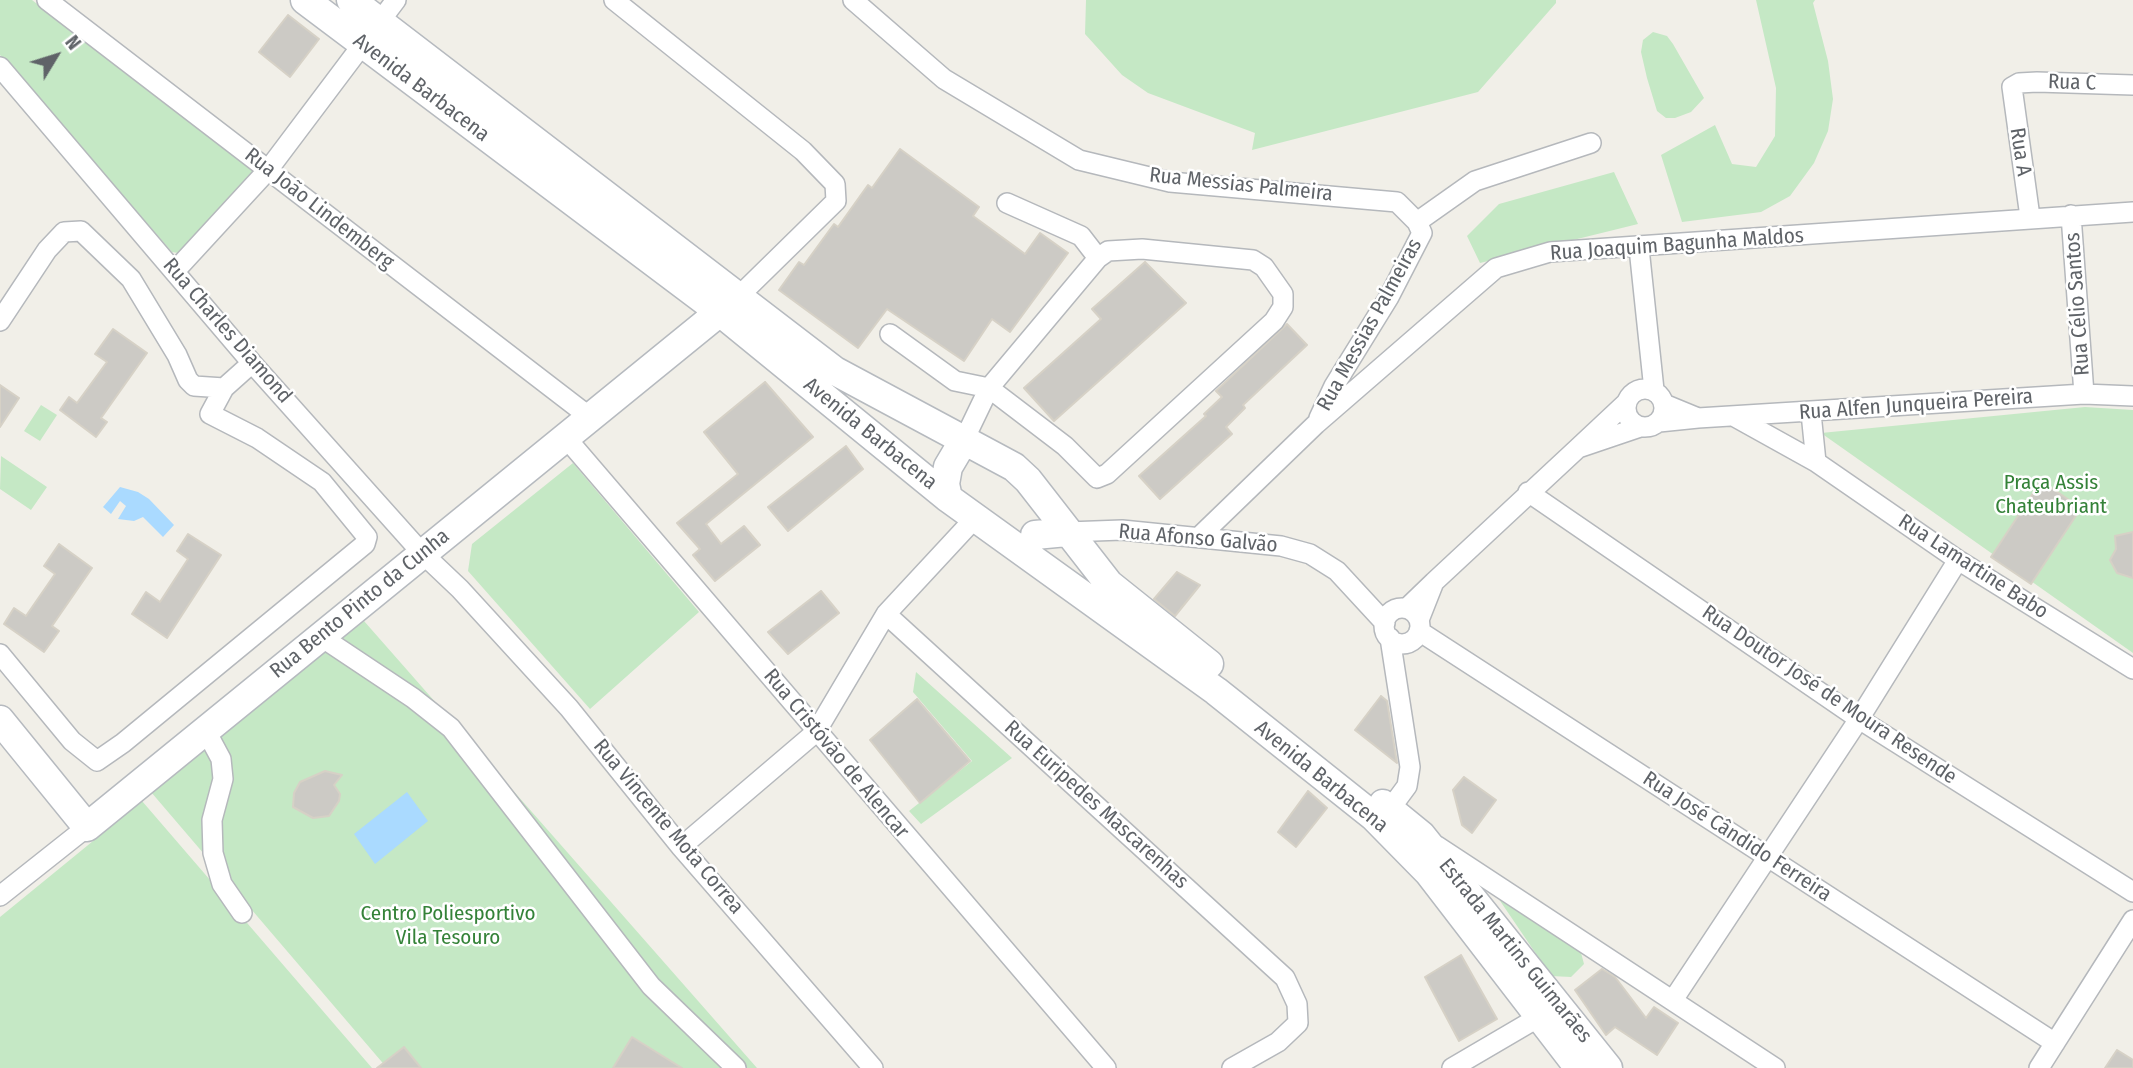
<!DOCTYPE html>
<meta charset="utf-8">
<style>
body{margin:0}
#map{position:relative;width:2133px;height:1068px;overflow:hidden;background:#f1efe8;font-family:"Fira Sans Condensed",sans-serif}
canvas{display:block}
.north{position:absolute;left:21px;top:21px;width:70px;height:70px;-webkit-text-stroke:5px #fff;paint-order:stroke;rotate:52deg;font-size:19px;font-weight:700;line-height:28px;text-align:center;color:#5f6368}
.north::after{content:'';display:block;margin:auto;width:24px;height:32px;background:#5f6368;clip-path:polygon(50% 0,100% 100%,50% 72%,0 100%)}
</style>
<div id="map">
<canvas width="2133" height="1068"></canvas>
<div class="north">N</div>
</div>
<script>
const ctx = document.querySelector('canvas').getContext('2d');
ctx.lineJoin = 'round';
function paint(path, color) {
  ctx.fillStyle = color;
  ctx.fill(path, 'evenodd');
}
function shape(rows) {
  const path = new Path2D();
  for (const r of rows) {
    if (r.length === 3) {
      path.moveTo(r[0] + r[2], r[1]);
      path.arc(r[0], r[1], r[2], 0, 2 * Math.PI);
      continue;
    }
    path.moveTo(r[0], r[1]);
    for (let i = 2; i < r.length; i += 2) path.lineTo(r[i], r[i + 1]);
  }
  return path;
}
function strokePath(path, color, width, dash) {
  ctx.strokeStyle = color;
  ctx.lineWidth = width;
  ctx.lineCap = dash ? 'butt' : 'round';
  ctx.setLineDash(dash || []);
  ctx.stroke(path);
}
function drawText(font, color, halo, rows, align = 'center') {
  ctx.font = font + ' "Fira Sans Condensed",sans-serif';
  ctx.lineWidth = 5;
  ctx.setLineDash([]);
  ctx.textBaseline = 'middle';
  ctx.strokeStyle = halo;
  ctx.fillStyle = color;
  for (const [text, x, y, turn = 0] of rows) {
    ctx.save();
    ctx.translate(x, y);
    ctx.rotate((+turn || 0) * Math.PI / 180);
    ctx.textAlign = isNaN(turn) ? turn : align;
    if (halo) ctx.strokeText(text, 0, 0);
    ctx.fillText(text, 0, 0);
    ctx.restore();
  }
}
const green = shape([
 [0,0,32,0,255,172,184,254,172,252,0,55],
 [1086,0,1556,0,1556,3,1478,92,1252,150,1255,133,1148,93,1122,75,1085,34],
 [1756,0,1815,0,1813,3,1828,61,1833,99,1828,131,1814,163,1790,196,1761,212,1682,222,1661,155,1715,125,1732,164,1756,167,1775,136,1776,88],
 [1653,32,1667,36,1673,44,1704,98,1691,112,1675,118,1666,118,1657,111,1647,78,1641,52,1643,40],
 [1614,172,1638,224,1480,263,1467,236,1499,204],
 [41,405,57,415,40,441,24,431],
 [2085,407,2133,410,2133,653,1821,433],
 [1,456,47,487,31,510,0,489],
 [573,463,699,612,590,709,468,571,472,544],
 [364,621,757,1068,387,1068,151,792],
 [916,672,1012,758,921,824,909,811,972,761,913,692],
 [142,801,372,1068,0,1068,0,917],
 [1490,886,1580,949,1584,964,1571,977,1551,976]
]);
const water = shape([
 [120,487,138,492,149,499,174,525,163,537,143,517,134,521,118,519,126,506,120,501,111,514,103,507],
 [407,792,428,821,375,864,354,834]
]);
const building = shape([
 [288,15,319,39,290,77,259,52,288,15],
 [900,149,979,207,973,216,1025,254,1040,233,1068,253,1010,332,992,319,964,361,887,309,858,348,779,290,799,262,804,265,834,224,838,227,868,185,872,188,900,149],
 [1145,262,1186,303,1054,421,1024,388,1101,319,1092,309,1145,262],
 [1287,324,1307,345,1243,405,1245,408,1226,427,1232,434,1160,499,1139,476,1206,416,1204,414,1222,397,1216,391,1287,324],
 [113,329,147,353,101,418,107,422,96,437,60,410,69,397,77,403,107,362,95,354,113,329],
 [765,382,813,437,706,524,721,544,744,526,760,545,715,581,693,555,700,549,677,523,738,474,704,432,765,382],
 [0,385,19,398,0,427,0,385],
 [846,446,863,469,788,531,768,507,846,446],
 [2041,481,2081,508,2031,584,1991,557,2041,481],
 [2133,532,2133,578,2117,573,2110,560,2116,549,2115,536,2133,532],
 [188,534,221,555,167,638,132,614,146,592,160,602,188,559,177,551,188,534],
 [59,544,92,568,52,626,59,631,44,652,4,624,14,608,26,616,55,574,44,566,59,544],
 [1177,572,1200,585,1175,616,1154,599,1177,572],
 [821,591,839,613,788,654,768,632,821,591],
 [1381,696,1387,701,1397,763,1355,730,1381,696],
 [917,699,970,761,920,803,870,740,917,699],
 [325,771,342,775,334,785,340,794,339,801,329,816,313,818,293,807,294,793,300,782,325,771],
 [1464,777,1496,800,1472,833,1462,825,1453,790,1464,777],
 [1308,791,1327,808,1296,847,1278,832,1308,791],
 [1461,955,1497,1019,1459,1041,1425,977,1461,955],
 [1602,969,1615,977,1646,1018,1654,1007,1678,1023,1657,1055,1615,1027,1606,1035,1575,990,1602,969],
 [632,1037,682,1068,613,1068,632,1037],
 [404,1047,421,1068,377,1068,404,1047],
 [2117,1050,2133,1060,2133,1068,2105,1068,2117,1050]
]);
const street = shape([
 [47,0,591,418],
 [614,0,803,151,835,184,836,201,737,298],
 [853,0,944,79,1079,160,1170,182,1397,202,1417,222,1422,233,1389,297,1334,386,1319,418],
 [0,67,252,363,421,552,460,589,569,708,681,847,873,1068],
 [1007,203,1081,236,1098,258],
 [2071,215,2084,394],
 [2030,217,2012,87,2019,83,2037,82,2133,85],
 [1417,222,1475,181,1591,143],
 [1639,248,1654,390],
 [175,271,268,170,396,0],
 [0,321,47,250,64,232,81,231,131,279,177,355,188,380,194,386,224,388],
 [890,334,955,381,989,388,1065,446,1097,478,1107,474,1274,321,1283,307,1283,294,1264,267,1253,260,1142,249,1108,251,1098,258,989,388,964,440],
 [1645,408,19],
 [1625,404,1578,448,1640,427],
 [1811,413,1816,462],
 [1735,417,1816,462,1958,560,2133,669],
 [1698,418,2084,394,2133,396],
 [1659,422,1698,418,1664,404],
 [567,439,1106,1068],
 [1528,492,1859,719,2133,892],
 [1067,532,1122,530,1281,546,1310,554,1337,571,1385,623],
 [1199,537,1316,424,1496,268,1550,252,2133,212],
 [1434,582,1578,448],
 [1407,608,1434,582,1419,620],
 [1402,626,18],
 [886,614,1285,978,1297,1004,1298,1023,1278,1042,1232,1068],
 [1419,631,2055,1043],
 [320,636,413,698,451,728,651,986,736,1068],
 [0,654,72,741,97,761,123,743,365,544,367,537,322,482,257,438,210,414,224,388,252,363],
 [206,731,221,759,223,779,212,820,213,853,222,884,242,913],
 [1390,809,1407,786,1410,767,1390,638],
 [1437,846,1775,1068],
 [681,847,816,732,886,614,976,517],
 [0,896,87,827],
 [1673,1000,1859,719,1958,560],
 [1452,1068,1539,1017],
 [2039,1068,2133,920]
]);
const secondary = shape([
 [305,0,720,312,948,498,1216,691,1373,816,1429,873,1579,1068],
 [351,0,835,371,1014,467,1028,480,1109,584,1209,664],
 [948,498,945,484,948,467,964,440],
 [1035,535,1067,532],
 [0,720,87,827,732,302],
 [1383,804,1421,835,1608,1068]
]);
const streetNames = [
 ["Rua C",2072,83,2],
 ["Avenida Barbacena",421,88,37],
 ["Rua A",2020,152,81],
 ["Rua Messias Palmeira",1241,185,6],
 ["Rua João Lindemberg",319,209,38],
 ["Rua Joaquim Bagunha Maldos",1677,245,-4],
 ["Rua Célio Santos",2078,304,-94],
 ["Rua Messias Palmeiras",1370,325,-61],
 ["Rua Charles Diamond",227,331,49],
 ["Rua Alfen Junqueira Pereira",1916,405,-4],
 ["Avenida Barbacena",870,434,39],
 ["Rua Afonso Galvão",1198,539,5],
 ["Rua Lamartine Babo",1973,567,33],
 ["Rua Bento Pinto da Cunha",360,604,-39],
 ["Rua Doutor José de Moura Resende",1829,695,34],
 ["Rua Cristóvão de Alencar",836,754,50],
 ["Avenida Barbacena",1321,777,39],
 ["Rua Euripedes Mascarenhas",1096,805,42],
 ["Rua Vincente Mota Correa",668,827,50],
 ["Rua José Cândido Ferreira",1737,837,33],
 ["Estrada Martins Guimarães",1515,951,51]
];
const parkNames = [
 ["Praça Assis",2051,483],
 ["Chateubriant",2051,507],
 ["Centro Poliesportivo",448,914],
 ["Vila Tesouro",448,938]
];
paint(green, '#c5e8c5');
paint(water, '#aadaff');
paint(building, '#cccac5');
strokePath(building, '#d6d1c6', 2);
strokePath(street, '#b5b8bc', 22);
strokePath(secondary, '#b6babf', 31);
strokePath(street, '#fff', 19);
strokePath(secondary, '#fff', 28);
drawText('21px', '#5f6368', '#fff', streetNames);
drawText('21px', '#348238', '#fff', parkNames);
</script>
